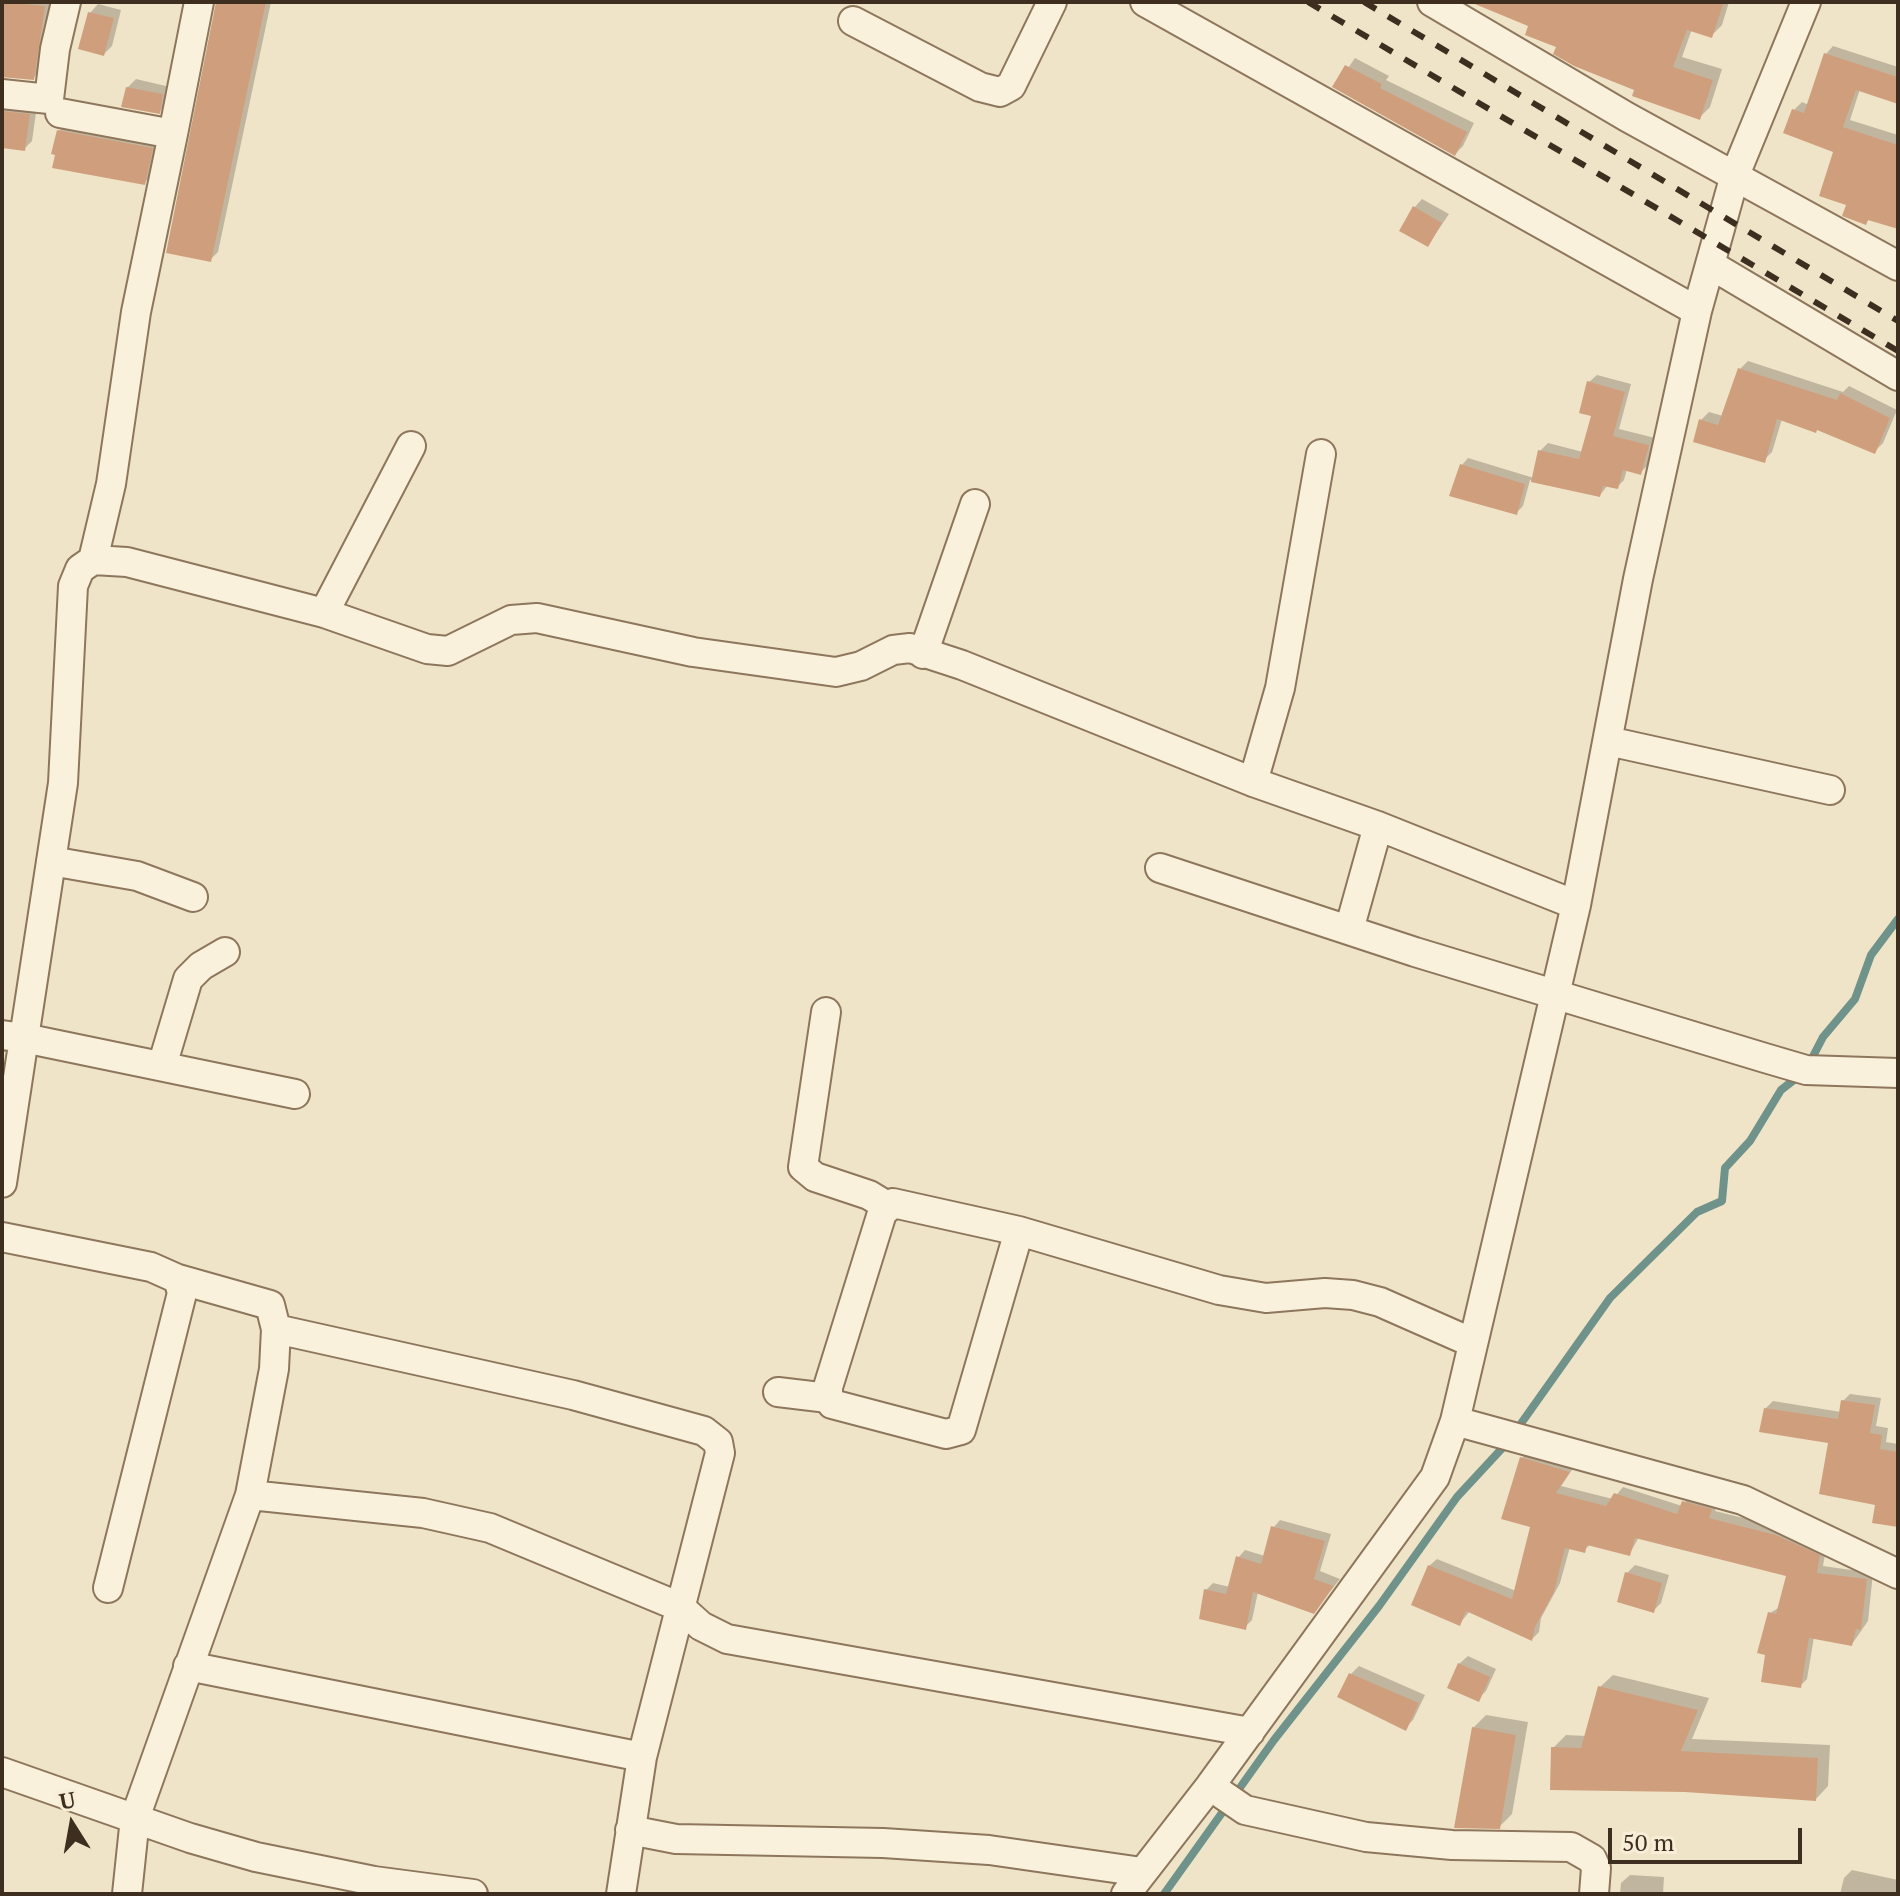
<!DOCTYPE html>
<style>
body{margin:0}
#map{position:relative;width:1900px;height:1896px;overflow:hidden;background:#f0e4c8;font-family:"PT Serif",serif}
canvas{display:block}
.frame{position:absolute;inset:0;border:4px solid #3d2e20;pointer-events:none}
.north{position:absolute;left:32px;top:1784px;width:80px;height:80px;-webkit-text-stroke:6px #f7eed8;paint-order:stroke;rotate:349deg;font-size:22px;font-weight:700;line-height:32px;text-align:center;color:#3d2e20}
.north::after{content:'';display:block;margin:auto;width:28px;height:36px;background:#3d2e20;clip-path:polygon(50% 0,100% 100%,50% 72%,0 100%)}
.scale{position:absolute;left:1608px;top:1828px;width:194px;height:36px;box-sizing:border-box;border:4px solid #3d2e20;border-top:0;padding-left:10px;font-size:24px;line-height:28px;white-space:nowrap;color:#3d2e20;-webkit-text-stroke:6px #f7eed8;paint-order:stroke}
</style>
<div id="map">
<canvas width="1900" height="1896"></canvas>
<div class="frame"></div>
<div class="north">U</div>
<div class="scale">50 m</div>
</div>
<script>
const ctx = document.querySelector('canvas').getContext('2d');
ctx.lineJoin = 'round';
function paint(path, color) {
  ctx.fillStyle = color;
  ctx.fill(path, 'evenodd');
}
function shape(rows) {
  const path = new Path2D();
  for (const r of rows) {
    path.moveTo(r[0], r[1]);
    for (let i = 2; i < r.length; i += 2) path.lineTo(r[i], r[i + 1]);
  }
  return path;
}
function strokePath(path, color, width, dash) {
  ctx.strokeStyle = color;
  ctx.lineWidth = width;
  ctx.lineCap = dash ? 'butt' : 'round';
  ctx.setLineDash(dash || []);
  ctx.stroke(path);
}
const shadow = shape([
 [2,2,51,2,42,70,33,78,2,77],
 [218,2,271,2,218,252,210,260],
 [1474,2,1729,2,1722,25,1712,35,1692,29,1682,57,1722,69,1710,107,1699,118,1559,46,1531,25],
 [98,4,121,10,112,46,104,54,90,13],
 [1833,46,1898,67,1898,97,1860,89,1850,120,1898,135,1898,227,1870,218,1866,223,1848,203,1836,151,1794,110,1802,102,1809,105,1826,54],
 [1355,58,1389,76,1386,80,1474,123,1463,146,1455,154,1335,87],
 [136,79,170,87,167,104,159,112,127,88],
 [2,101,37,106,32,141,24,149,2,146],
 [67,123,160,140,152,175,144,183,59,131],
 [1422,199,1449,214,1428,245,1414,208],
 [1748,361,1843,392,1849,386,1897,410,1883,443,1875,451,1818,428,1782,419,1772,452,1764,460,1701,420,1709,412,1723,416,1740,369],
 [1597,375,1631,384,1619,429,1655,438,1648,465,1641,472,1627,469,1624,480,1617,487,1608,485,1600,495,1530,480,1523,506,1516,513,1462,465,1468,458,1534,478,1540,451,1548,443,1583,452,1593,415,1589,382],
 [1850,1394,1881,1398,1876,1426,1888,1428,1886,1442,1898,1444,1898,1526,1830,1441,1765,1409,1773,1401,1841,1412,1843,1401],
 [1529,1450,1576,1464,1561,1486,1613,1499,1623,1487,1682,1506,1691,1495,1718,1502,1715,1511,1784,1528,1826,1548,1823,1566,1873,1573,1868,1621,1852,1644,1814,1637,1807,1679,1800,1686,1770,1613,1780,1607,1789,1575,1639,1537,1630,1553,1591,1544,1584,1550,1570,1547,1560,1583,1541,1618,1539,1632,1532,1639,1470,1611,1460,1623,1429,1566,1437,1559,1516,1591,1532,1526,1504,1517,1522,1458],
 [1280,1520,1331,1534,1320,1571,1340,1579,1313,1612,1258,1592,1252,1620,1245,1627,1206,1590,1213,1583,1230,1587,1238,1558,1245,1550,1265,1556,1273,1528],
 [1635,1565,1669,1575,1661,1603,1653,1611,1627,1573],
 [1468,1656,1496,1669,1486,1691,1478,1699,1459,1664],
 [1359,1666,1425,1695,1413,1720,1405,1728,1351,1674],
 [1613,1675,1709,1698,1692,1739,1830,1745,1828,1786,1816,1799,1553,1748,1566,1735,1587,1736,1600,1687],
 [1486,1715,1528,1722,1512,1814,1499,1827,1473,1728],
 [1852,1870,1898,1880,1896,1894,1840,1894,1844,1878],
 [1630,1875,1664,1877,1663,1894,1620,1894,1621,1883]
]);
const stream = shape([
 [1808,1066,1823,1037,1855,999,1871,955,1898,919],
 [1515,1432,1610,1298,1697,1212,1722,1201,1725,1168,1750,1141,1781,1090,1799,1076],
 [1164,1894,1274,1740,1379,1606,1457,1497,1507,1443]
]);
const building = shape([
 [2,2,45,6,34,80,2,77],
 [216,2,266,2,211,262,166,253],
 [1470,2,1724,2,1712,38,1687,30,1673,67,1713,80,1700,120,1632,96,1634,90,1574,66,1553,54,1556,47,1525,35,1528,26],
 [88,12,114,18,104,56,78,49],
 [1824,53,1898,77,1898,104,1856,90,1843,127,1898,145,1898,229,1868,220,1866,225,1842,216,1846,205,1819,196,1833,152,1783,133,1792,109,1804,113],
 [1345,65,1382,84,1380,88,1467,132,1455,156,1332,87],
 [126,87,163,94,160,114,121,107],
 [2,111,30,114,25,151,2,148],
 [57,130,153,148,145,185,52,168,55,155,51,154],
 [1413,206,1442,223,1428,247,1399,231],
 [1738,368,1837,400,1840,393,1890,418,1875,454,1817,430,1816,433,1777,419,1765,463,1693,442,1699,419,1718,425],
 [1587,381,1625,392,1613,436,1649,445,1641,475,1623,470,1618,489,1603,486,1600,497,1531,482,1538,450,1579,459,1591,416,1579,413],
 [1460,464,1525,484,1517,515,1449,496],
 [1841,1400,1875,1405,1870,1433,1882,1435,1880,1449,1898,1452,1898,1527,1872,1523,1875,1505,1819,1494,1828,1443,1759,1432,1764,1408,1838,1419],
 [1520,1457,1570,1472,1556,1493,1606,1506,1614,1493,1677,1514,1682,1501,1712,1509,1709,1518,1776,1535,1820,1555,1817,1573,1867,1579,1861,1630,1856,1629,1852,1646,1809,1638,1801,1688,1761,1682,1765,1655,1757,1653,1768,1612,1776,1614,1786,1576,1635,1538,1630,1556,1587,1545,1585,1553,1565,1548,1554,1592,1535,1627,1532,1641,1466,1611,1460,1626,1411,1605,1428,1565,1512,1599,1530,1527,1501,1519],
 [1271,1526,1325,1541,1314,1579,1334,1586,1314,1614,1253,1592,1246,1630,1199,1619,1204,1589,1226,1594,1236,1556,1261,1564],
 [1625,1572,1662,1583,1654,1613,1617,1602],
 [1458,1663,1490,1677,1479,1702,1447,1688],
 [1349,1673,1419,1703,1406,1731,1337,1697],
 [1598,1686,1698,1710,1681,1751,1818,1758,1816,1801,1685,1792,1550,1790,1551,1747,1581,1748],
 [1472,1727,1516,1735,1500,1829,1454,1828]
]);
const minor = shape([
 [1145,2,1697,311],
 [1432,2,1627,117,1898,266],
 [853,21,980,87,1000,92,1011,86,1052,2],
 [2,94,49,99,55,49,66,2],
 [60,113,173,134,199,2],
 [1711,265,1898,376],
 [93,560,111,484,136,312,173,134],
 [324,613,411,446],
 [923,654,975,504],
 [1608,741,1830,790],
 [1253,782,1280,688,1321,454],
 [51,861,137,876,193,897],
 [1160,868,1415,952,1765,1058,1806,1070,1898,1073],
 [1349,930,1378,826],
 [826,1012,803,1167,815,1177,869,1195,887,1206],
 [2,1035,24,1038,63,783,73,586,80,569,93,560,127,562,324,613,427,649,448,651,511,620,537,618,693,652,836,672,861,666,893,650,910,648,962,665,1253,782,1378,826,1576,905],
 [162,1066,188,979,201,966,225,952],
 [2,1183,24,1038,295,1094],
 [1019,1231,961,1430,946,1434,832,1404,828,1398,828,1387,882,1213,893,1203,1019,1231,1219,1290,1266,1298,1325,1293,1353,1295,1380,1302,1473,1343],
 [2,1237,151,1267,178,1279,182,1293,108,1588],
 [178,1279,270,1305,276,1329],
 [778,1392,828,1398],
 [1455,1421,1743,1500,1898,1574],
 [250,1495,423,1513,490,1528,680,1607,701,1626,727,1639,1250,1732],
 [188,1666,642,1757],
 [2,1772,190,1838,256,1857,374,1881,473,1894],
 [1210,1786,1245,1810,1366,1837,1452,1845,1571,1847,1592,1859,1596,1868,1594,1894],
 [630,1830,676,1839,883,1843,989,1850,1142,1872],
 [127,1894,135,1818,250,1495,274,1369,276,1329,573,1395,704,1431,718,1442,720,1453,642,1757,621,1894],
 [1126,1894,1210,1786,1435,1477,1455,1421,1576,905,1638,579,1697,311,1735,175,1806,2]
]);
const rail = shape([
 [1308,2,1898,351],
 [1364,2,1898,321]
]);
paint(shadow, '#0003');
strokePath(stream, '#6f938a', 8);
paint(building, '#cf9f7d');
strokePath(minor, '#8d765c', 32);
strokePath(minor, '#faf1dc', 28);
strokePath(rail, '#3d2e20', 6, [14, 14]);
</script>
